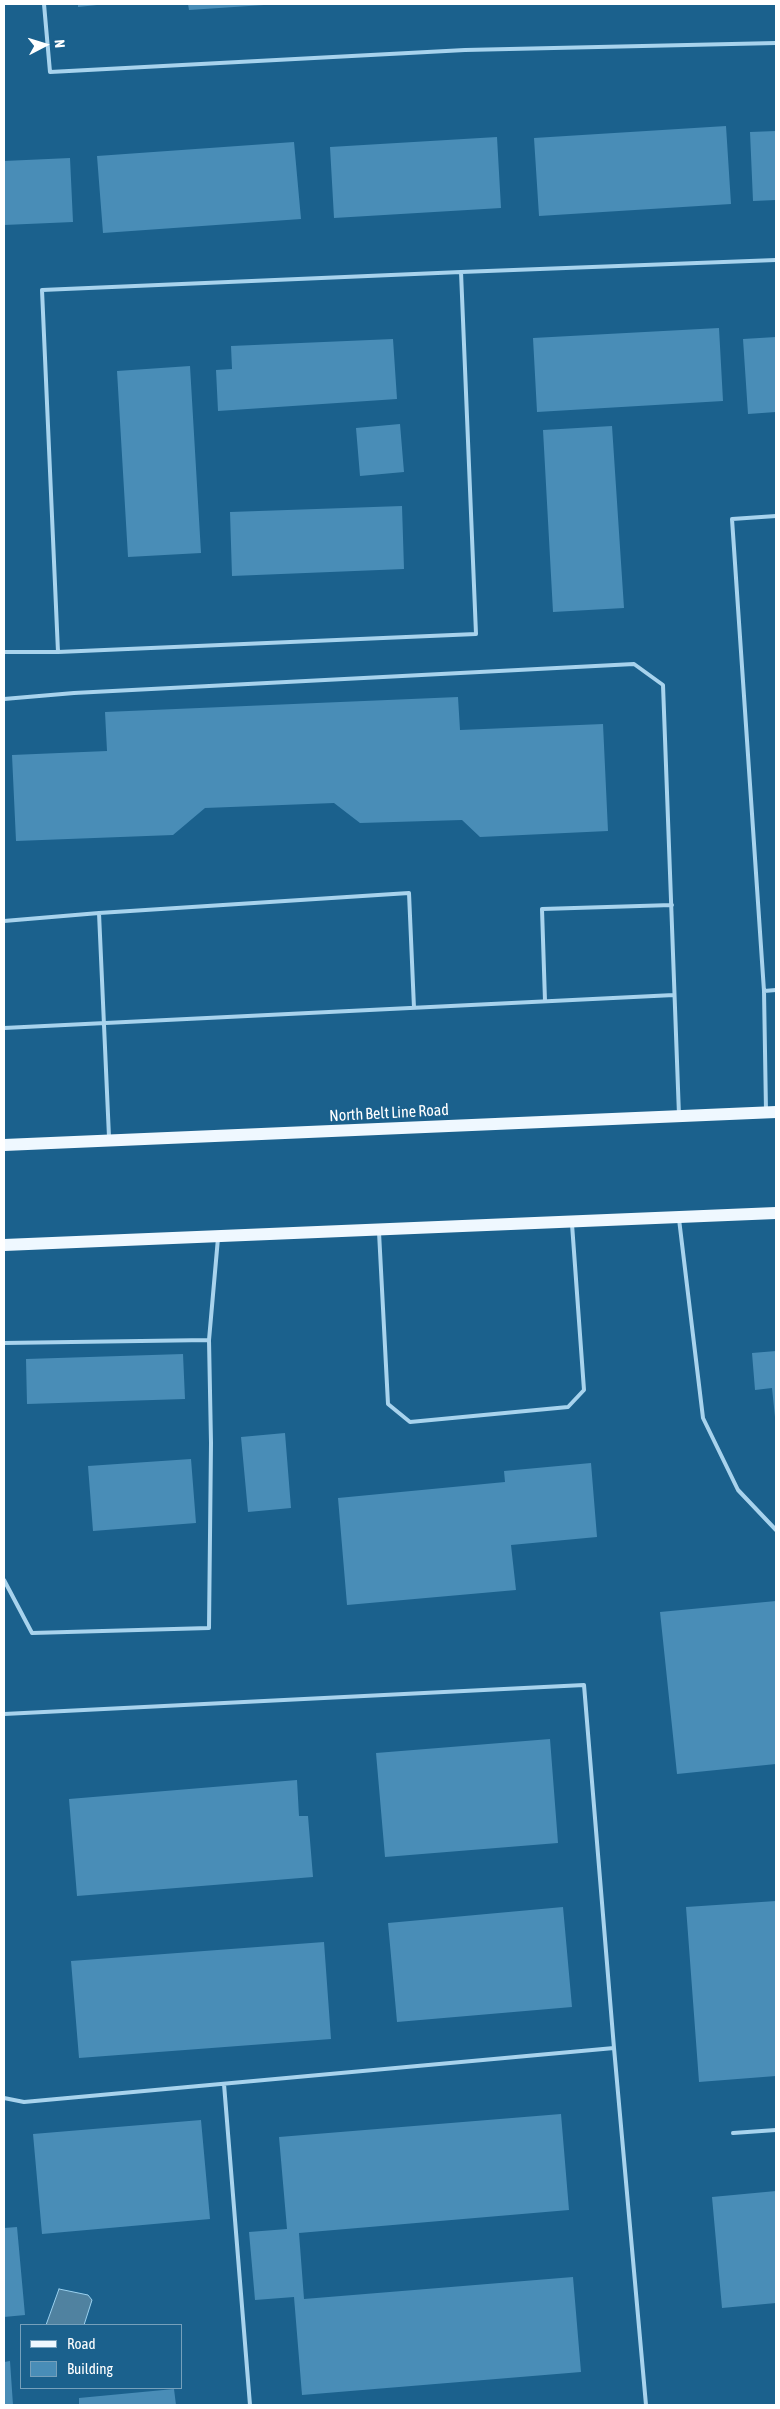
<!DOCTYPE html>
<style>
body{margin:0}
#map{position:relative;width:780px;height:2409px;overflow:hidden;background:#1b618d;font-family:"Asap Condensed",sans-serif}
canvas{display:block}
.frame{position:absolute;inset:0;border:5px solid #fff;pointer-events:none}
.legend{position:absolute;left:20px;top:2324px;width:162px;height:65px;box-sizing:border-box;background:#1b618d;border:1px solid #76a0bb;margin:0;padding:6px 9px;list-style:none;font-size:15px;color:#fff}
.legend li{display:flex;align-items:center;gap:10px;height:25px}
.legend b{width:25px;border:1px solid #76a0bb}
.north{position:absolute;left:20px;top:20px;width:50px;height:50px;-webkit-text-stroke:4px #1b618d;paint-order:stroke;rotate:85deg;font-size:14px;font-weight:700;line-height:20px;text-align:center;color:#fff}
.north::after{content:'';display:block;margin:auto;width:18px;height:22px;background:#fff;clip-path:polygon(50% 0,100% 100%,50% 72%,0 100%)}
</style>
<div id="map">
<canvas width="780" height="2409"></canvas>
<div class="frame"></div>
<ul class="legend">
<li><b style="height:6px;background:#eff8ff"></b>Road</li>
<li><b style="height:14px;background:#498db7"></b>Building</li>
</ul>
<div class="north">N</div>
</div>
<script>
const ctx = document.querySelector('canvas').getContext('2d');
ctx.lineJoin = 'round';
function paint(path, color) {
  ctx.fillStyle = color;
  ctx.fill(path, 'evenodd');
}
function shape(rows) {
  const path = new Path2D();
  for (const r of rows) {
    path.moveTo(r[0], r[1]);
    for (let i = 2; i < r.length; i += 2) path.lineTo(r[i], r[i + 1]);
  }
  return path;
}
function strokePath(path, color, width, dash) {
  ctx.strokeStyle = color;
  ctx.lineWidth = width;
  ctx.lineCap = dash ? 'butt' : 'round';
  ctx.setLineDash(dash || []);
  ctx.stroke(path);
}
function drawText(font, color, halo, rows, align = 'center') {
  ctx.font = font + ' "Asap Condensed",sans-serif';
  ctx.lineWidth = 4;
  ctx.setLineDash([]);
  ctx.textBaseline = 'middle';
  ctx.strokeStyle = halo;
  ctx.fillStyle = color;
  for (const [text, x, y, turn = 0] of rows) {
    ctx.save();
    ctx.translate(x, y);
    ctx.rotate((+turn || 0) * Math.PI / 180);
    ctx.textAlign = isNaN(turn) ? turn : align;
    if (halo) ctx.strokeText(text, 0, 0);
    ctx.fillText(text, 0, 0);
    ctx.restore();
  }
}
const water = shape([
 [59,2289,88,2295,92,2300,84,2325,46,2325,59,2289]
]);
const building = shape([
 [78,4,97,4,97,5,78,7],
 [188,4,264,4,264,5,189,10],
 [726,126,731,204,539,216,534,138],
 [776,131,776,200,753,201,750,132],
 [497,137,501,208,334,218,330,147],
 [294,142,301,219,103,233,97,156],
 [70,158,73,222,4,225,4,161],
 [719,328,723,401,537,412,533,338],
 [776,337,776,412,748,414,743,339],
 [393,339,397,399,218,411,216,370,232,369,231,346],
 [190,366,201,553,128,557,117,371],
 [400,424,404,472,360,476,356,428],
 [612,426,624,608,553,612,543,430],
 [402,506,404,569,232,576,230,512],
 [458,697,460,730,603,724,608,831,480,837,462,820,360,823,334,803,205,808,173,835,16,841,12,755,107,751,105,712],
 [776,1351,776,1417,775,1417,772,1388,755,1390,752,1353],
 [183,1354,185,1399,27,1404,26,1359],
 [285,1433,291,1508,248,1512,241,1437],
 [191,1459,196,1523,93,1531,88,1466],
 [591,1463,597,1537,511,1545,516,1590,347,1605,338,1498,505,1482,504,1471],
 [776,1601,776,1764,677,1774,660,1612],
 [550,1739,558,1843,385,1857,376,1753],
 [297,1780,299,1816,308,1816,313,1877,77,1896,69,1799],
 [776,1901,776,2076,699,2082,686,1907],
 [563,1907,572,2007,397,2022,388,1923],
 [324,1942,331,2039,79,2058,71,1961],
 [561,2114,569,2210,299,2233,304,2299,573,2277,581,2372,302,2395,294,2297,255,2300,249,2232,287,2229,279,2137],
 [201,2120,210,2219,42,2234,33,2134],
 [776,2191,776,2303,722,2308,712,2197],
 [17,2227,25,2315,4,2317,4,2228],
 [10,2361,13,2405,4,2405,4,2362],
 [174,2389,176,2405,79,2405,79,2398]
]);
const lane = shape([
 [44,4,50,72,465,50,776,43],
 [461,272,776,260],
 [776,516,732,519,764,991,776,990],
 [4,652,58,652,476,634,461,272,42,290,58,652],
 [4,699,74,693,634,664,663,685,679,1115],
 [99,913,409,893,414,1008],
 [4,921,99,913,109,1137],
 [764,991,766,1111],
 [545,1001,542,909,672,905],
 [4,1028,674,995],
 [679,1219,703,1418,738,1490,776,1530],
 [379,1232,388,1404,410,1422,568,1407,584,1390,572,1224],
 [4,1343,209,1340],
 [4,1580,32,1633,209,1628,211,1443,209,1340,218,1238],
 [4,1714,584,1685,614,2048],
 [224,2084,250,2405],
 [4,2098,24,2102,614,2048,646,2405],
 [733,2133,776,2130]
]);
const primary = shape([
 [4,1145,776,1112],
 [4,1245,776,1213]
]);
const streetNames = [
 ["North Belt Line Road",389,1113,-3]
];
paint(water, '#5082a0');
strokePath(water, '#9bd1ef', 1);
paint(building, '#498db7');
strokePath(lane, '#a8d3ed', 4);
strokePath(primary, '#eff8ff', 12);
drawText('16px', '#fff', '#1b618d', streetNames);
</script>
